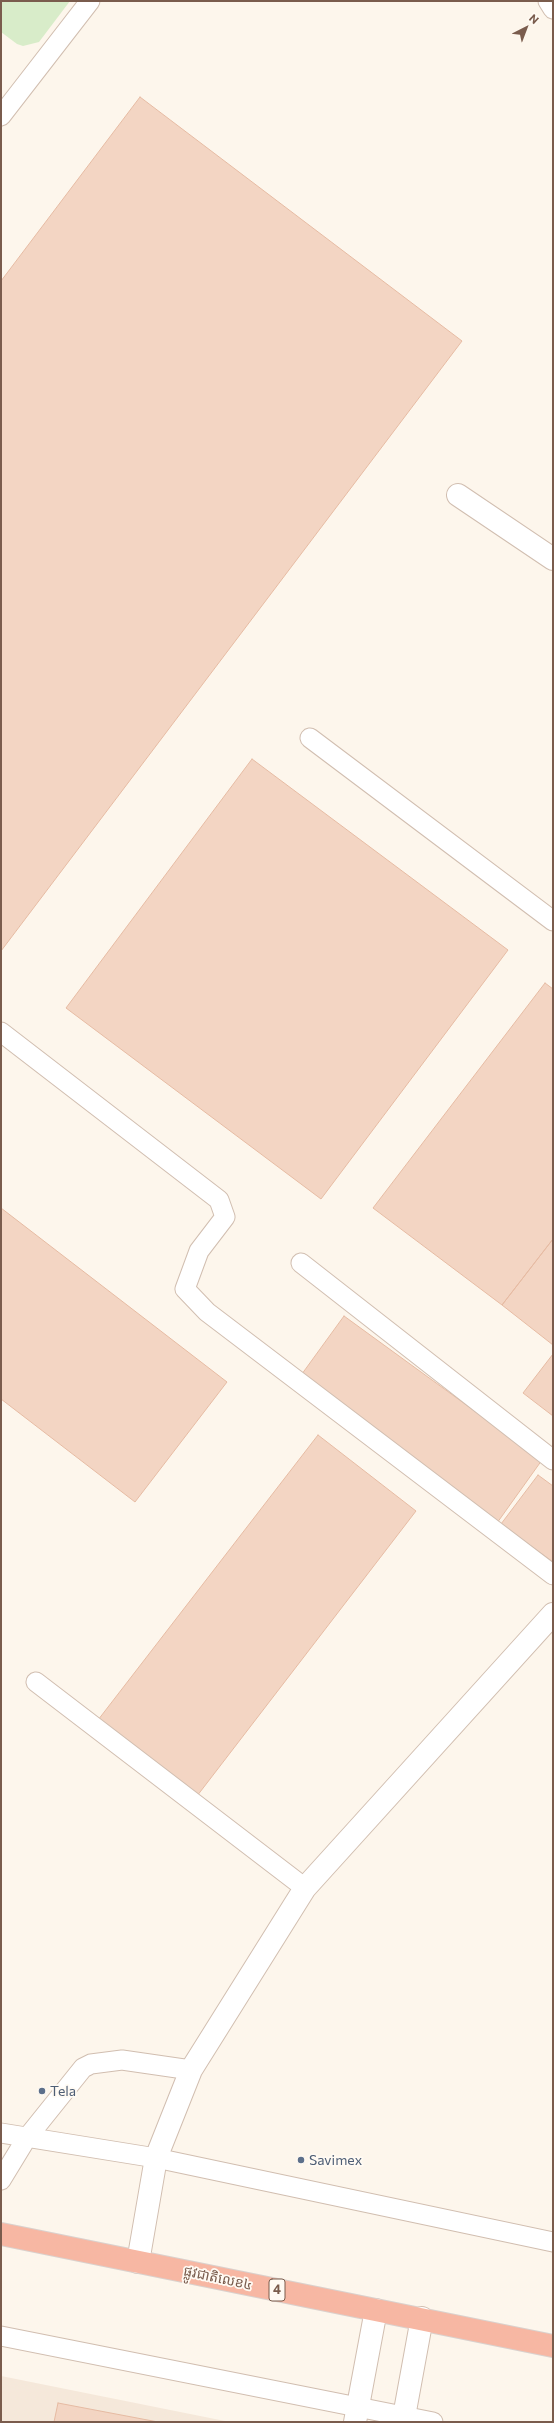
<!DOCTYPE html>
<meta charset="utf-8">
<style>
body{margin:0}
#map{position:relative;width:554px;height:2423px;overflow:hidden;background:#fdf6ec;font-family:Commissioner,sans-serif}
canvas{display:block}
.frame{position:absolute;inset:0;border:2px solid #7a5c4d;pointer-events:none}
.north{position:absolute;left:506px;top:8px;width:40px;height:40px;-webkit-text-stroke:3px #fffaf3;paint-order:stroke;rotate:42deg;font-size:11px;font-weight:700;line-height:16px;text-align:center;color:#7a5c4d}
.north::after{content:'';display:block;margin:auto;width:14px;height:18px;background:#7a5c4d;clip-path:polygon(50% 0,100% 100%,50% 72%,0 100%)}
</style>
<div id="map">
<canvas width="554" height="2423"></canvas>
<div class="frame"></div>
<div class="north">N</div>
</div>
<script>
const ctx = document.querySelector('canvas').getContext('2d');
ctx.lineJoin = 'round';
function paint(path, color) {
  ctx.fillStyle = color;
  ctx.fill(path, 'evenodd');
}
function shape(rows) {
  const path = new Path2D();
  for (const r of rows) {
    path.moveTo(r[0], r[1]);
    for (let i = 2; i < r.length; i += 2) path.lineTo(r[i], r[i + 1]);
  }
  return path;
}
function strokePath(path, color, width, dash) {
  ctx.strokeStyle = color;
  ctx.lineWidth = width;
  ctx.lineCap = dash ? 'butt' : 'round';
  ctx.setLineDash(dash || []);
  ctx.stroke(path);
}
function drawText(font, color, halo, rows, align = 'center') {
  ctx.font = font + ' Commissioner,"Noto Sans Khmer",sans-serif';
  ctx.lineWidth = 3.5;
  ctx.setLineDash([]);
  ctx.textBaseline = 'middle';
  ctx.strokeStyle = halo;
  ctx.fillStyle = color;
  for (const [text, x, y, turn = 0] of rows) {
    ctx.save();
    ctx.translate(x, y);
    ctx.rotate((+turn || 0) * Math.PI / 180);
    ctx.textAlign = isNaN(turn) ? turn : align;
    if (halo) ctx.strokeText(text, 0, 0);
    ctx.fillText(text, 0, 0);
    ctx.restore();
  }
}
const residential = shape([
 [1,2376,230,2422,1,2422]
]);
const green = shape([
 [1,1,70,1,39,42,23,46,17,44,1,32]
]);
const building = shape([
 [140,97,462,341,1,951,1,281,140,97],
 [252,759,508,950,321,1199,66,1008,252,759],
 [545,983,553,989,553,1239,502,1305,373,1208,545,983],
 [1,1208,227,1382,135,1502,1,1399,1,1208],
 [553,1239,553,1345,502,1305,553,1239],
 [344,1316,542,1460,497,1523,299,1378,344,1316],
 [553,1354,553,1416,523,1393,553,1354],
 [318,1435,416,1511,197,1796,98,1720,318,1435],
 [538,1475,553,1486,553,1562,501,1524,538,1475],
 [58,2403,158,2422,54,2422,58,2403]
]);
const lane = shape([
 [548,1,553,9],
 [1,116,90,1],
 [310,738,553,921],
 [1,1032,219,1200,225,1217,199,1251,185,1289,207,1312,553,1575],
 [301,1263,553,1460],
 [36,1682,305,1888],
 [1,2133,156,2158,553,2242],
 [1,2180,26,2139,83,2068,91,2064,122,2060,191,2070],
 [1,2336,433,2422]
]);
const street = shape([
 [458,495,553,559],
 [138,2262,156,2158,191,2070,305,1888,553,1614],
 [355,2422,376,2310],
 [403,2422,422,2318]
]);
const highway = shape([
 [1,2234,553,2346]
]);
const markers = [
 [42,2091,4,"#5c6f8a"],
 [301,2160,4,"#5c6f8a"]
];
const shields = [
 [277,2290,16]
];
const shieldNames = [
 ["4",277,2290]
];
const serviceNames = [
 ["Tela",50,2091],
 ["Savimex",309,2160]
];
const streetNames = [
 ["ផ្លូវជាតិលេខ៤",218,2278,12]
];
paint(residential, '#f5e8da');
paint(green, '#d8ecc9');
paint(building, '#f3d5c3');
strokePath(building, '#e6bba3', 1);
strokePath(lane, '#d1beb0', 21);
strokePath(street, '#d1beb0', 24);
strokePath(highway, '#dad1cd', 24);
strokePath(lane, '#fff', 19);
strokePath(street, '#fff', 22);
strokePath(highway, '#f7b7a3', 22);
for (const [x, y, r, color] of markers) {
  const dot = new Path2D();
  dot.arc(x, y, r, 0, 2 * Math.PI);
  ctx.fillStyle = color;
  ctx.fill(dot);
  strokePath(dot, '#fffaf3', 1.5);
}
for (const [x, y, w] of shields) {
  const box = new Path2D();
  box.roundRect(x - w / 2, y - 11, w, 22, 3);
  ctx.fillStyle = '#fffaf3';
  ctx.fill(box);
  strokePath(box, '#7a5c4d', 1);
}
drawText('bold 13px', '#7a5c4d', null, shieldNames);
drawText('14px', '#4e5e75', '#fffaf3', serviceNames, 'left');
drawText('14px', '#7a5c4d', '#fffaf3', streetNames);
</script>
